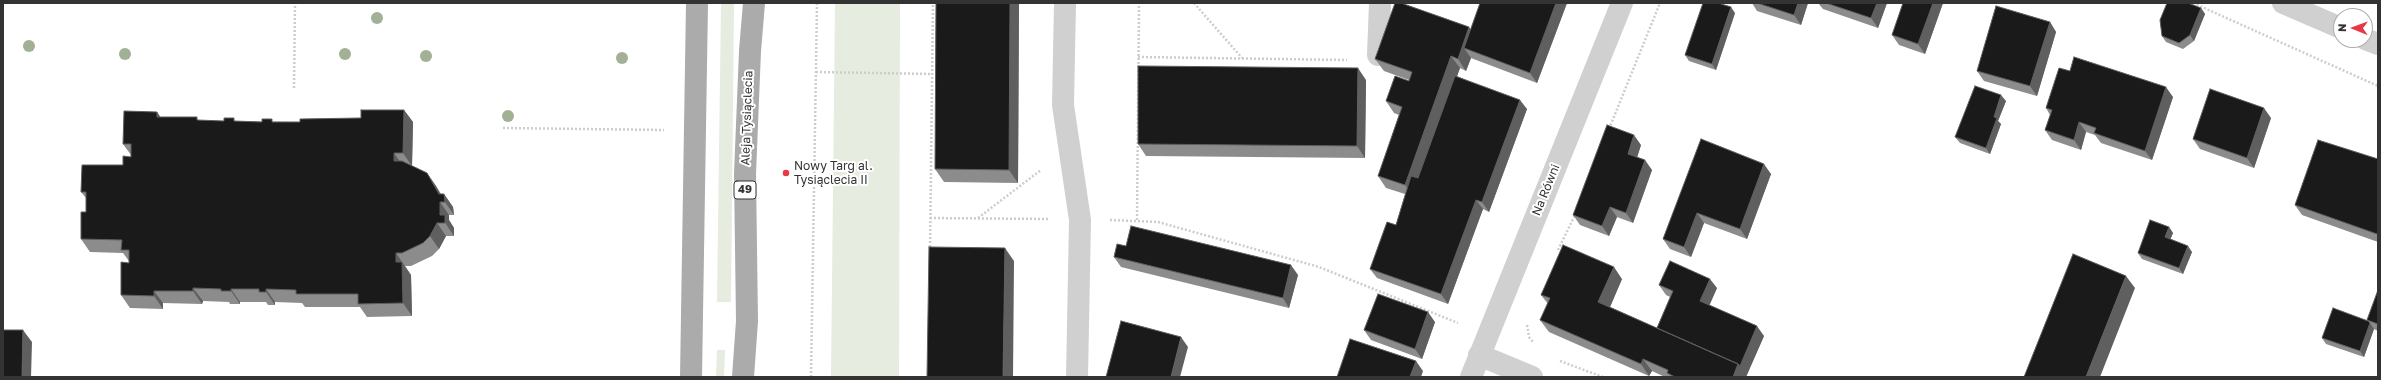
<!DOCTYPE html>
<meta charset="utf-8">
<style>
body{margin:0}
#map{position:relative;width:2381px;height:380px;overflow:hidden;background:#fff;font-family:"Golos Text",sans-serif}
canvas{display:block}
.frame{position:absolute;inset:0;border:4px solid #333;pointer-events:none}
.north{position:absolute;left:2333px;top:8px;width:40px;height:40px;box-sizing:border-box;background:#fff;border:1px solid #adadad;border-radius:50%;rotate:271deg;font-size:11px;font-weight:700;line-height:16px;text-align:center;color:#333}
.north::after{content:'';display:block;margin:auto;width:14px;height:18px;background:#e63946;clip-path:polygon(50% 0,100% 100%,50% 72%,0 100%)}
</style>
<div id="map">
<canvas width="2381" height="380"></canvas>
<div class="frame"></div>
<div class="north">N</div>
</div>
<script>
const ctx = document.querySelector('canvas').getContext('2d');
ctx.lineJoin = 'round';
function paint(path, color) {
  ctx.fillStyle = color;
  ctx.fill(path, 'evenodd');
}
function shape(rows) {
  const path = new Path2D();
  for (const r of rows) {
    path.moveTo(r[0], r[1]);
    for (let i = 2; i < r.length; i += 2) path.lineTo(r[i], r[i + 1]);
  }
  return path;
}
function strokePath(path, color, width, dash) {
  ctx.strokeStyle = color;
  ctx.lineWidth = width;
  ctx.lineCap = dash ? 'butt' : 'round';
  ctx.setLineDash(dash || []);
  ctx.stroke(path);
}
function drawText(font, color, halo, rows, align = 'center') {
  ctx.font = font + ' "Golos Text",sans-serif';
  ctx.lineWidth = 4;
  ctx.setLineDash([]);
  ctx.textBaseline = 'middle';
  ctx.strokeStyle = halo;
  ctx.fillStyle = color;
  for (const [text, x, y, turn = 0] of rows) {
    ctx.save();
    ctx.translate(x, y);
    ctx.rotate((+turn || 0) * Math.PI / 180);
    ctx.textAlign = isNaN(turn) ? turn : align;
    if (halo) ctx.strokeText(text, 0, 0);
    ctx.fillText(text, 0, 0);
    ctx.restore();
  }
}
const green = shape([
 [721,3,734,3,731,302,717,302],
 [835,3,900,3,899,377,831,377],
 [717,350,725,350,724,377,716,377]
]);
const path = shape([
 [1194,3,1242,58],
 [2193,3,2378,86],
 [1138,57,1347,60],
 [816,72,932,74],
 [294,88,295,3],
 [503,128,664,130],
 [1609,129,1660,3],
 [930,218,1049,219],
 [978,218,1041,170],
 [1110,220,1158,222,1319,267,1458,323],
 [1137,220,1139,3],
 [1558,250,1575,215],
 [930,251,933,3],
 [1527,325,1529,337,1533,342],
 [1560,361,1603,377],
 [811,377,817,3]
]);
const minor = shape([
 [1065,3,1063,105,1080,220,1077,377],
 [2283,3,2341,28],
 [2365,39,2378,44],
 [1378,55,1380,3],
 [1479,355,1532,377],
 [1471,377,1622,3]
]);
const major = shape([
 [691,377,697,3],
 [743,377,747,321,745,174,750,51,754,3]
]);
const trees = [
 [377,18],
 [29,46],
 [125,54],
 [345,54],
 [426,56],
 [622,58],
 [508,116]
];
const wall = shape([
 [936,3,1019,3,1018,183,944,182,935,169],
 [1480,3,1567,3,1537,83,1471,58,1466,71,1460,68,1457,76,1527,109,1489,212,1483,209,1448,304,1377,278,1370,269,1396,225,1405,194,1386,188,1378,176,1399,115,1394,113,1386,101,1409,80,1384,71,1375,59,1471,30],
 [1752,3,1808,3,1801,25,1757,11],
 [1818,3,1887,3,1878,28,1823,9],
 [1903,3,1943,3,1925,54,1899,45,1892,35],
 [2201,8,2205,14,2194,41,2183,49,2166,42,2162,36],
 [1735,13,1716,70,1689,61,1685,55],
 [2050,22,2056,32,2037,96,1984,81,1977,71],
 [2070,71,2173,97,2152,160,2101,143,2095,135,2086,132,2081,150,2052,140,2045,130,2050,115,2046,108],
 [1366,80,1365,158,1146,156,1138,144],
 [2006,101,1998,121,2001,124,1990,154,1960,143,1955,137],
 [404,110,413,122,412,166,427,173,436,186,441,194,444,194,453,207,454,215,449,215,449,220,454,228,454,236,446,236,439,249,432,256,411,266,405,266,411,275,412,316,367,317,360,307,305,307,302,303,275,302,275,305,268,305,266,302,240,302,240,304,230,304,229,302,203,301,202,304,163,303,163,309,130,308,121,295,129,263,129,261,123,253,90,252,81,239,86,212,86,198,81,192,123,165,131,157,131,155,123,144,157,112,160,117,199,121,300,122,361,118],
 [2271,118,2254,168,2200,149,2193,139],
 [1701,139,1771,174,1747,239,1704,223,1691,257,1670,249,1663,239],
 [1641,145,1637,157,1652,170,1633,223,1617,217,1609,236,1580,225,1573,215],
 [2378,159,2378,242,2302,215,2295,205],
 [2169,227,2173,233,2170,239,2192,252,2183,274,2142,259,2138,253],
 [1126,246,1298,275,1289,308,1121,267,1114,257],
 [1622,279,1610,307,1657,328,1670,297,1666,295,1659,285,1717,288,1709,305,1764,336,1746,377,1665,377,1652,371,1649,376,1549,332,1540,320,1548,304,1541,295],
 [2378,290,2378,331,2374,329,2364,357,2326,344,2322,338,2368,321],
 [1435,322,1422,359,1371,340,1364,330]
]);
const shadedWall = shape([
 [1010,3,1019,3,1018,183,1009,170],
 [1556,3,1567,3,1537,83,1530,73],
 [1798,3,1808,3,1801,25,1794,15],
 [1877,3,1887,3,1878,28,1871,18],
 [1933,3,1943,3,1925,54,1918,44],
 [1731,7,1735,13,1716,70,1712,64],
 [2201,8,2205,14,2194,41,2190,35],
 [2050,22,2056,32,2037,96,2030,86],
 [1469,27,1477,39,1464,48,1471,58,1466,71,1458,59],
 [1451,56,1460,68,1414,197,1405,185],
 [1358,68,1366,80,1365,158,1357,146],
 [2166,87,2173,97,2152,160,2145,151],
 [2001,95,2006,101,1998,121,2001,124,1990,154,1986,148,1994,117],
 [1520,100,1527,109,1489,212,1482,202],
 [2264,108,2271,118,2254,168,2247,158],
 [404,110,413,122,412,166,403,153],
 [157,112,166,125,157,117],
 [2079,122,2086,132,2081,150,2074,140],
 [1634,135,1641,145,1635,164,1628,154],
 [394,153,403,166,394,161],
 [1645,160,1652,170,1633,223,1626,213],
 [1764,164,1771,174,1747,239,1740,229],
 [427,173,436,186,445,202,439,194],
 [444,194,453,207,454,215,445,202],
 [1476,200,1483,209,1448,304,1441,294],
 [440,202,449,215,449,220,454,228,454,236,440,215],
 [1610,207,1617,217,1609,236,1602,226],
 [1697,213,1704,223,1691,257,1684,247],
 [437,223,446,236,439,249,430,236],
 [2169,227,2173,233,2169,243,2165,237],
 [2188,246,2192,252,2183,274,2179,268],
 [1005,248,1014,261,1013,377,1003,377],
 [396,253,411,275,412,316,403,303,396,262],
 [1291,265,1298,275,1289,308,1283,298],
 [1614,267,1622,279,1607,314,1598,302],
 [2126,276,2135,288,2100,377,2086,377],
 [1710,279,1717,288,1707,311,1700,301],
 [193,288,203,301,202,304,193,291],
 [231,289,240,302,240,304,231,291],
 [266,289,275,302,275,305,266,292],
 [154,291,163,303,163,309,154,296],
 [1428,312,1435,322,1422,359,1415,349],
 [2370,323,2374,329,2364,357,2360,351],
 [1757,326,1764,336,1746,377,1733,377,1738,364],
 [23,330,32,342,31,377,22,377],
 [1181,337,1188,347,1180,377,1171,377],
 [1643,359,1652,371,1649,376,1641,364],
 [1416,361,1423,371,1421,377,1410,377]
]);
const building = shape([
 [936,3,1010,3,1009,170,935,169,936,3],
 [1395,3,1401,3,1469,27,1458,59,1451,56,1405,185,1378,176,1402,107,1386,101,1395,76,1409,81,1412,72,1375,59,1395,3],
 [1480,3,1556,3,1530,73,1464,48,1480,3],
 [1703,3,1718,3,1731,7,1712,64,1685,55,1703,3],
 [1757,3,1798,3,1794,15,1757,3],
 [1826,3,1877,3,1871,18,1826,3],
 [1903,3,1933,3,1918,44,1892,35,1903,3],
 [2167,3,2188,3,2201,8,2190,35,2179,43,2162,36,2160,20,2167,3],
 [1996,6,2050,22,2030,86,1977,71,1996,6],
 [2074,57,2166,87,2145,151,2094,133,2096,128,2079,122,2074,140,2045,130,2052,110,2046,108,2059,68,2070,71,2074,57],
 [1138,66,1358,68,1357,146,1138,144,1138,66],
 [1455,76,1520,100,1482,202,1476,200,1441,294,1370,269,1387,222,1396,225,1411,176,1418,178,1455,76],
 [1975,86,2001,95,1994,117,1997,118,1986,148,1955,137,1975,86],
 [2210,89,2264,108,2247,158,2193,139,2210,89],
 [361,110,404,110,403,153,394,153,394,161,402,161,427,173,439,194,444,194,445,202,440,202,440,215,445,215,445,223,437,223,430,236,423,243,402,253,396,253,396,262,402,262,403,303,358,304,358,294,296,294,296,290,266,289,266,292,259,292,259,289,231,289,231,291,221,291,221,289,193,288,193,291,154,291,154,296,121,295,121,262,129,263,129,250,121,250,122,240,81,239,81,212,86,212,86,192,81,192,82,165,123,165,123,156,131,157,131,144,123,144,124,111,157,112,157,117,197,117,197,120,224,121,224,118,234,118,234,121,262,122,262,119,272,119,272,122,300,122,300,119,361,118,361,110],
 [1607,125,1634,135,1628,154,1645,160,1626,213,1610,207,1602,226,1573,215,1607,125],
 [1701,139,1764,164,1740,229,1697,213,1684,247,1663,239,1701,139],
 [2318,140,2378,159,2378,231,2377,234,2295,205,2318,140],
 [2150,220,2169,227,2165,237,2188,246,2179,268,2138,253,2150,220],
 [1131,226,1291,265,1283,298,1114,257,1117,244,1126,246,1131,226],
 [1563,245,1614,267,1598,302,1738,364,1733,377,1675,377,1667,373,1668,370,1643,359,1641,364,1540,320,1550,298,1541,295,1563,245],
 [929,247,1005,248,1003,377,927,377,929,247],
 [2073,254,2126,276,2086,377,2024,377,2073,254],
 [1670,261,1710,279,1700,301,1757,326,1740,366,1738,364,1657,328,1673,291,1659,285,1670,261],
 [2378,290,2378,324,2367,320,2378,290],
 [1378,294,1428,312,1415,349,1364,330,1378,294],
 [2333,308,2368,321,2370,323,2360,351,2322,338,2333,308],
 [1121,321,1181,337,1171,377,1106,377,1121,321],
 [3,330,23,330,22,377,3,377,3,330],
 [1350,339,1416,361,1410,377,1337,377,1350,339]
]);
const markers = [
 [786,173,4,"#e63946"]
];
const shields = [
 [745,190,22]
];
const shieldNames = [
 ["49",745,190]
];
const streetNames = [
 ["Aleja Tysiąclecia",747,118,-88],
 ["Na Równi",1546,190,-68]
];
const poiNames = [
 ["Nowy Targ al.",794,166],
 ["Tysiąclecia II",794,180]
];
paint(green, '#e6ecdf');
strokePath(path, '#cdcdcd', 2.5, [2, 2]);
strokePath(minor, '#d0d0d0', 22);
strokePath(major, '#ababab', 22);
ctx.fillStyle = '#a2b095';
for (const [x, y] of trees) {
  ctx.beginPath();
  ctx.arc(x, y, 6, 0, 2 * Math.PI);
  ctx.fill();
}
paint(wall, '#8c8c8c');
paint(shadedWall, '#5f5f5f');
paint(building, '#1a1a1a');
strokePath(building, '#5f5f5f', 1);
for (const [x, y, r, color] of markers) {
  const dot = new Path2D();
  dot.arc(x, y, r, 0, 2 * Math.PI);
  ctx.fillStyle = color;
  ctx.fill(dot);
  strokePath(dot, '#fff', 1.5);
}
for (const [x, y, w] of shields) {
  const box = new Path2D();
  box.roundRect(x - w / 2, y - 9, w, 18, 3);
  ctx.fillStyle = '#fff';
  ctx.fill(box);
  strokePath(box, '#333', 1);
}
drawText('bold 11px', '#333', null, shieldNames);
drawText('12px', '#333', '#fff', streetNames);
drawText('12px', '#333', '#fff', poiNames, 'left');
</script>
